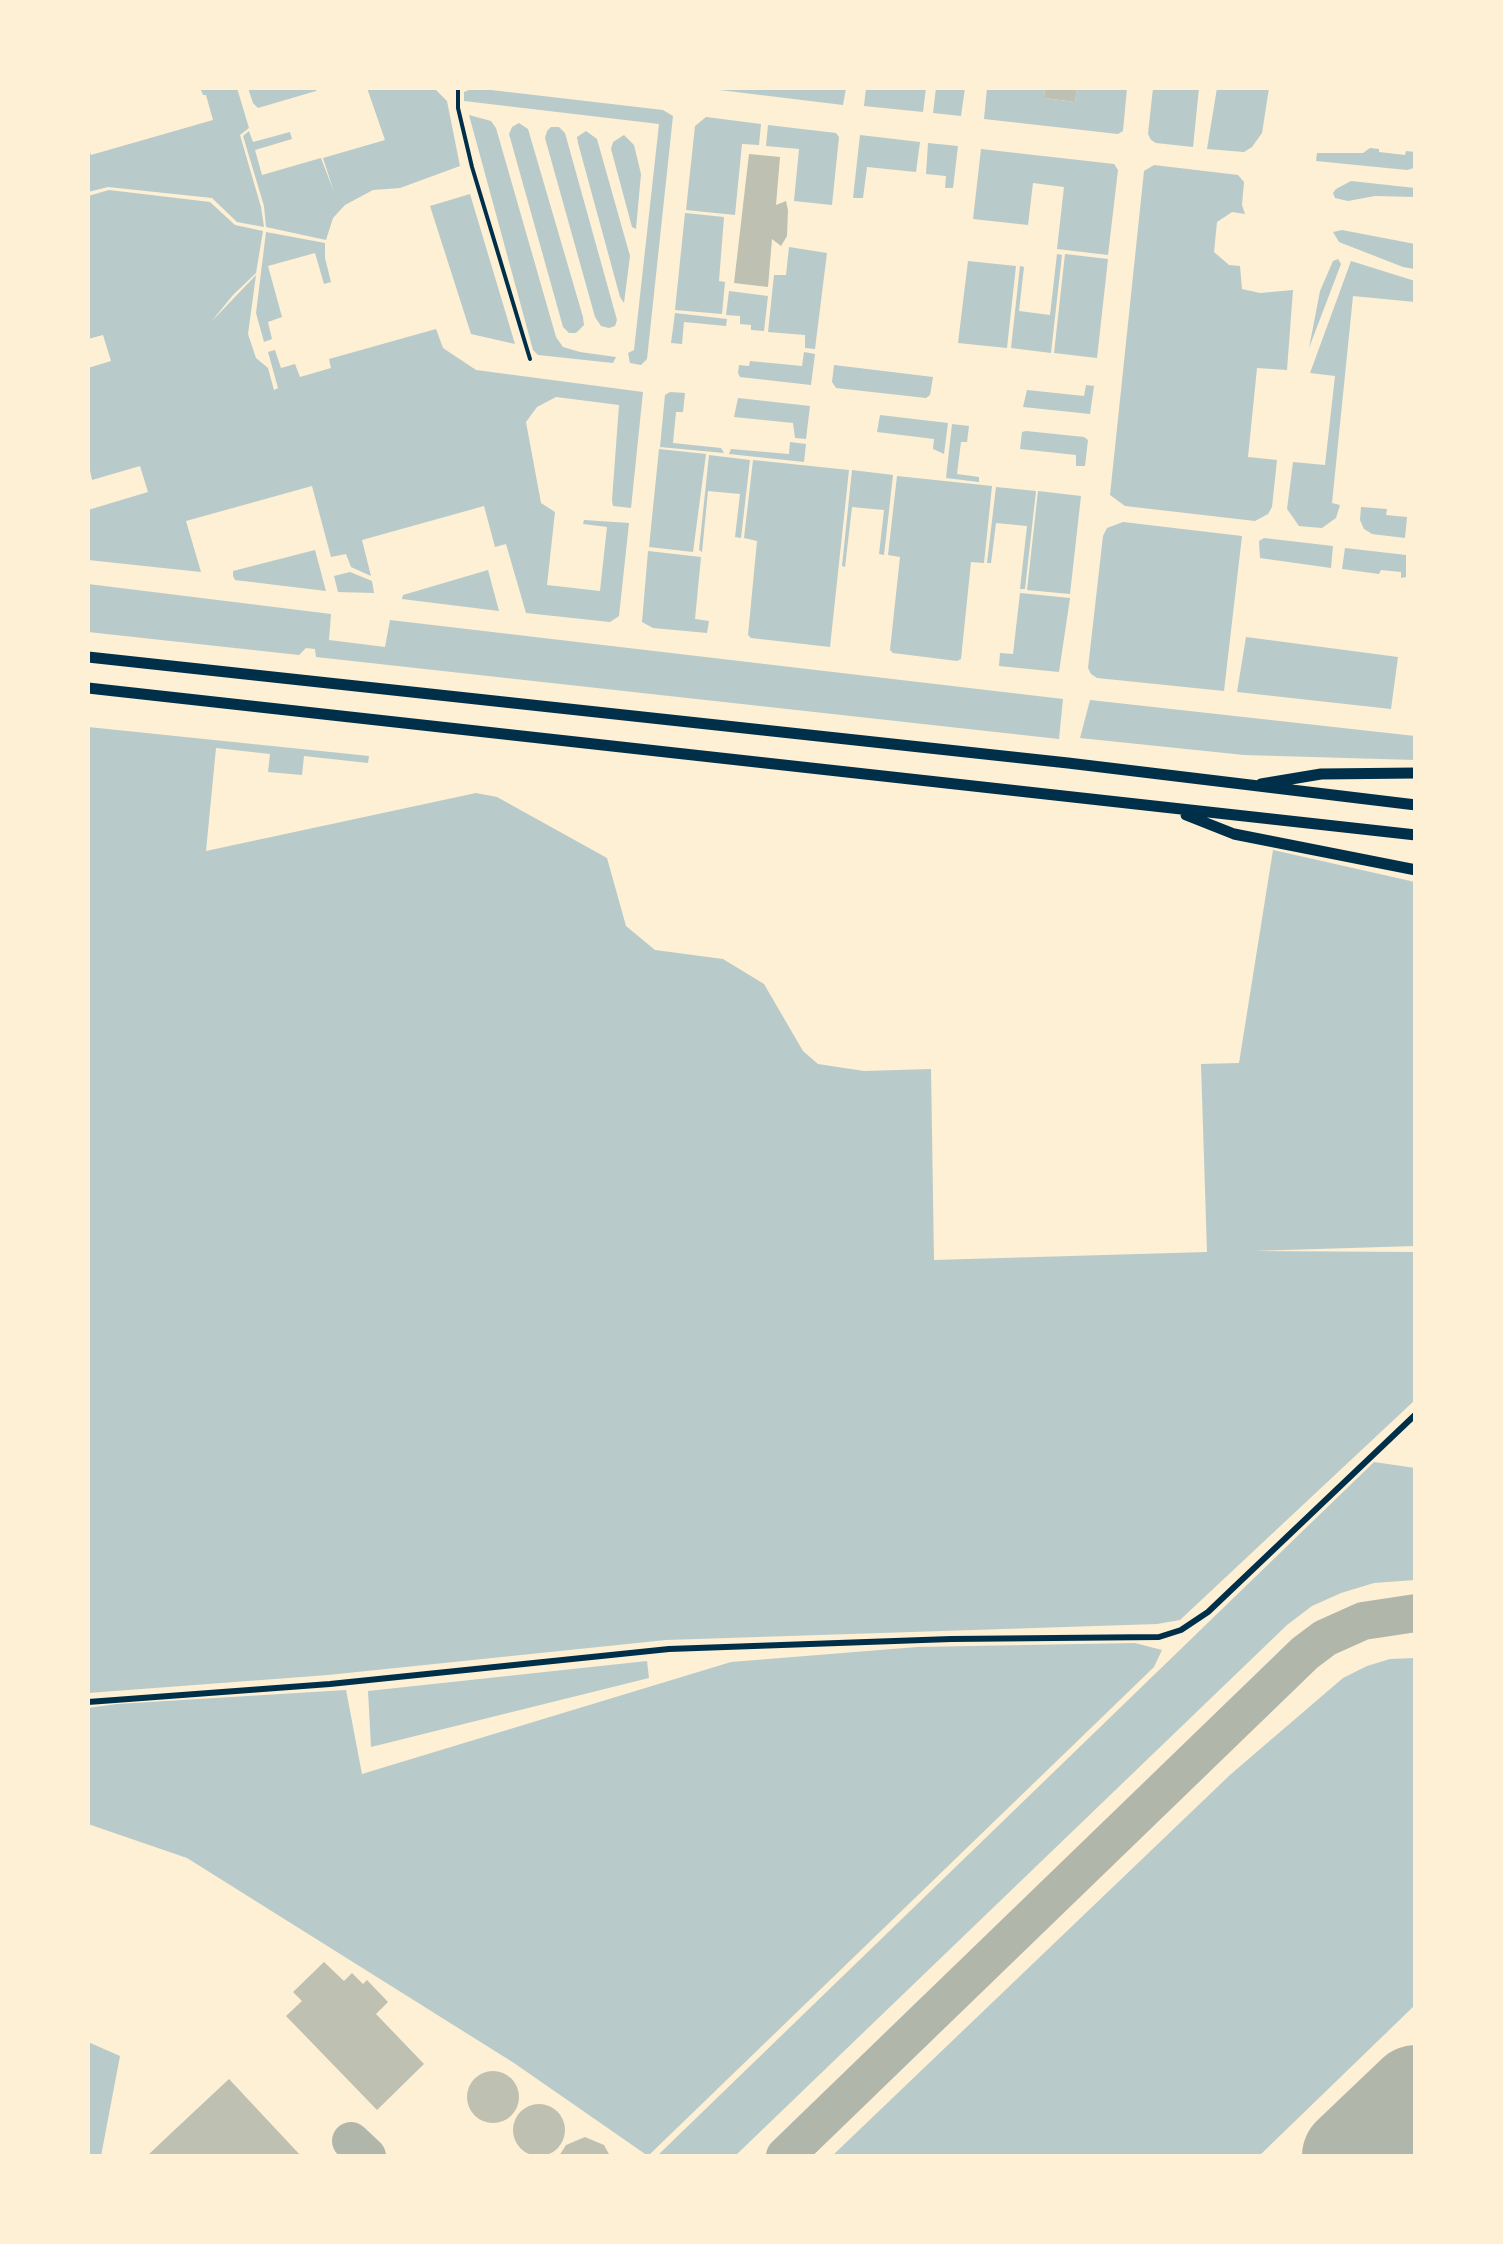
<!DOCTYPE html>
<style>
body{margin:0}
#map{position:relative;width:1503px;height:2244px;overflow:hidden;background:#fdf0d5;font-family:"Source Serif 4",serif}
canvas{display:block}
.frame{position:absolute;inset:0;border:90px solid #fdf0d5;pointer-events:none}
</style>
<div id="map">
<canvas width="1503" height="2244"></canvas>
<div class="frame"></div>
</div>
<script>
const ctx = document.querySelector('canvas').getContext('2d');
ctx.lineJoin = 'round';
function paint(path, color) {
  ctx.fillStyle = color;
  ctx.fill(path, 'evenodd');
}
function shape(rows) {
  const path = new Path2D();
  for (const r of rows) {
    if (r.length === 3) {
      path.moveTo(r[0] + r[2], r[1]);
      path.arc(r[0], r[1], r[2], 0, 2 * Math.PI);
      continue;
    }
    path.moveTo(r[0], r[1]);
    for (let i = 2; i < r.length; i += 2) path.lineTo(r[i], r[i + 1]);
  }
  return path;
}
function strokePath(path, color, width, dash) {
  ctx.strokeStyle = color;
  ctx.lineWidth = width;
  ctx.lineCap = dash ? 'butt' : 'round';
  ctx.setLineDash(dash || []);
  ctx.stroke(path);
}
const green = shape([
 [200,88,237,88,249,128,240,135,261,207,264,227,237,222,212,198,108,187,88,192,88,146,91,155,213,120,206,95,203,95],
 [248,88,318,88,316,91,258,108,253,103],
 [367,88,434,88,447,101,460,166,400,188,373,190,345,205,333,218,326,240,266,227,264,206,243,136,249,131,253,142,290,132,292,139,255,150,262,175,321,158,334,192,323,158,385,140],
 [474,88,663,110,673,116,647,359,641,365,630,363,628,353,634,350,659,124,464,101,464,92],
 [703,88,846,88,843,105],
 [866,88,926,88,923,112,864,106],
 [936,88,965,88,961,116,933,113],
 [987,88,1045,88,1044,98,1075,102,1077,88,1127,88,1123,131,1118,134,984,119],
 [1153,88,1199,88,1193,147,1156,143,1151,140,1148,134],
 [1217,88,1269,88,1262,133,1252,147,1244,152,1207,149],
 [469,115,491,121,496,128,556,337,563,347,580,352,616,357,613,363,538,355,533,350],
 [706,117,761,124,759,145,742,144,735,215,686,210,695,126],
 [519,123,528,129,583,317,584,325,576,333,569,333,563,327,509,134,512,127],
 [768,125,836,133,839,137,832,205,794,201,799,149,766,146],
 [551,127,559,127,565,133,617,320,615,326,609,328,601,326,595,317,545,138,547,131],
 [586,131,597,139,630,256,624,303,620,297,578,143,577,137],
 [624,135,634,145,641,174,636,229,632,227,611,149,613,142],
 [860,135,920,142,916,172,867,167,863,198,853,198],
 [928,143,958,146,953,188,945,188,946,176,926,174],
 [1370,148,1379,149,1379,152,1405,155,1406,151,1415,152,1414,168,1407,170,1316,161,1317,153,1363,153],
 [981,149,1114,164,1118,170,1108,255,1057,249,1064,187,1033,183,1028,225,973,219],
 [1154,165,1238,175,1244,182,1242,205,1245,214,1232,212,1217,222,1214,252,1229,265,1240,266,1242,289,1260,293,1293,290,1287,370,1257,368,1248,457,1277,460,1272,507,1268,514,1255,521,1125,506,1110,495,1144,171],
 [1351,181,1415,188,1415,197,1375,196,1348,201,1335,198,1333,193,1336,189],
 [109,190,210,202,235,225,263,231,256,273,233,295,211,322,256,275,248,334,256,358,268,368,274,390,278,388,268,352,275,350,281,368,295,364,300,377,331,368,329,359,436,329,443,348,476,370,643,392,631,508,613,506,612,500,619,405,556,397,537,407,526,422,541,503,555,512,547,585,600,591,607,527,583,524,584,520,629,523,619,616,610,622,526,613,506,544,495,547,484,506,362,540,371,576,351,567,346,554,331,557,312,486,186,521,201,572,88,560,88,510,148,492,140,466,92,480,88,461,88,368,111,361,103,335,88,339,88,196],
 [470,194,515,344,471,334,430,206],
 [685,213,724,217,719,281,725,282,722,314,675,310],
 [1342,230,1415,244,1415,269,1403,267,1339,242,1333,232],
 [266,232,325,243,325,258,331,282,324,284,315,253,268,266,282,317,268,322,272,339,264,342,256,313],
 [789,247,827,253,815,349,805,348,805,335,768,332,774,275,786,275],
 [1057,254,1062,255,1051,353,1011,348,1020,266,1024,267,1019,311,1050,315],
 [1065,254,1108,259,1097,358,1054,353],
 [1338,259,1341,264,1309,348,1320,291,1333,261],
 [968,261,1016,266,1007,348,958,343],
 [1351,261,1415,281,1415,302,1353,296,1332,503,1340,505,1336,518,1322,528,1299,526,1287,509,1293,462,1325,465,1335,376,1310,373],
 [729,291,768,296,764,331,751,330,751,325,740,324,740,316,726,315],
 [675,313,727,319,726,326,684,322,682,344,671,343],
 [804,352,815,354,811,385,740,377,738,373,739,365,749,366,750,361,802,366],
 [834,365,933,377,930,395,926,398,836,388,832,382],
 [1086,385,1094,386,1090,414,1023,407,1027,390,1084,396],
 [670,392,685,393,683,412,676,412,673,443,721,448,724,453,660,447,665,395],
 [738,398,810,406,806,439,795,438,793,423,734,417],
 [880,415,948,423,944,454,933,449,934,439,877,432],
 [952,424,969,426,967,442,961,442,957,474,979,477,979,482,946,478],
 [1026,431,1084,437,1088,440,1085,466,1076,466,1076,455,1020,449,1022,432],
 [790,442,806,444,804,462,729,454,731,449,789,454],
 [659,449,706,454,693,552,649,547],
 [709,455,750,460,741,538,735,537,740,494,708,491,702,552,699,550],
 [753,460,849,470,830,647,751,638,748,635,757,541,744,538],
 [852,470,893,475,884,555,879,554,884,510,852,507,845,567,842,566],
 [897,476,992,486,984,563,971,562,961,659,957,661,893,653,890,650,900,557,888,555],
 [996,487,1036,491,1025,589,1020,589,1027,526,996,523,991,563,987,563],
 [1038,491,1081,496,1070,594,1027,590],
 [1361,507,1387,509,1386,515,1407,517,1405,538,1372,534,1364,529,1360,520],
 [1123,522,1242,536,1224,691,1097,678,1091,674,1088,668,1103,536,1107,528],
 [1264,538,1333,546,1331,568,1260,558,1259,541],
 [1345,548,1406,555,1406,577,1401,578,1401,572,1381,570,1379,574,1342,569],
 [315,550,326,591,235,580,233,576,233,571],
 [648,551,701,557,695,619,709,621,707,633,653,628,642,622],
 [488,570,499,611,402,599,403,595],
 [350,572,372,581,374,593,338,592,334,576],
 [88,584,331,614,329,640,385,647,390,620,1063,699,1059,739,316,657,315,649,306,648,299,655,88,632],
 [1020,593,1070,598,1059,672,999,666,1000,653,1013,654],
 [1246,637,1398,657,1391,709,1237,692],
 [1090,700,1415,736,1415,760,1244,755,1080,738],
 [88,727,369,756,368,763,304,756,302,775,268,772,270,754,216,748,206,851,476,793,497,797,607,858,626,926,655,950,723,959,764,984,803,1051,818,1064,864,1071,931,1069,934,1260,1207,1252,1201,1064,1239,1063,1273,850,1415,882,1415,1246,1253,1251,1415,1252,1415,1400,1180,1620,1157,1624,666,1640,328,1675,88,1693],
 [1374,1462,1415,1468,1415,1580,1374,1583,1341,1593,1312,1606,1287,1625,735,2156,657,2156],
 [1135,1643,1162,1650,1154,1667,648,2156,514,2063,187,1858,88,1824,88,1708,117,1704,346,1690,362,1774,731,1662,917,1647],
 [1415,1658,1415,2005,1259,2156,832,2156,1231,1774,1343,1678,1367,1666,1390,1659],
 [647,1661,649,1678,371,1747,368,1691],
 [88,2042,120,2056,101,2156,88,2156]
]);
const taxiway = shape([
 [351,2141,367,2156],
 [785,2156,1305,1653,1325,1638,1363,1621,1416,1613]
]);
const runway = shape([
 [1351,2156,1416,2094]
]);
const building = shape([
 [1045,88,1077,88,1075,102,1044,98],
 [749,154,780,157,776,205,786,201,788,210,787,236,781,246,772,239,768,287,734,283],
 [324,1962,344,1981,352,1973,363,1984,367,1980,388,2002,376,2014,424,2064,377,2110,286,2016,302,2001,293,1992],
 [493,2097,26],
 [229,2079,301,2156,147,2156,167,2137],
 [539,2130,26],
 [585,2137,604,2145,610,2156,559,2156,566,2145]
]);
const service = shape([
 [458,88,458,108,472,167,530,359]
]);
const minor = shape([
 [88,1702,330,1684,669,1649,951,1639,1159,1637,1181,1630,1208,1612,1416,1414]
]);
const motorway = shape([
 [88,657,1068,763,1416,805],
 [88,688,1416,835],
 [1261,784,1321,774,1416,773],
 [1186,815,1234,834,1416,870]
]);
paint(green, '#b9caca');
strokePath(taxiway, '#b1b6ab', 38);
strokePath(runway, '#b1b6ab', 98);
paint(building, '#bec0b2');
strokePath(service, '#003049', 4);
strokePath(minor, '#003049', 6);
strokePath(motorway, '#003049', 11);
</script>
